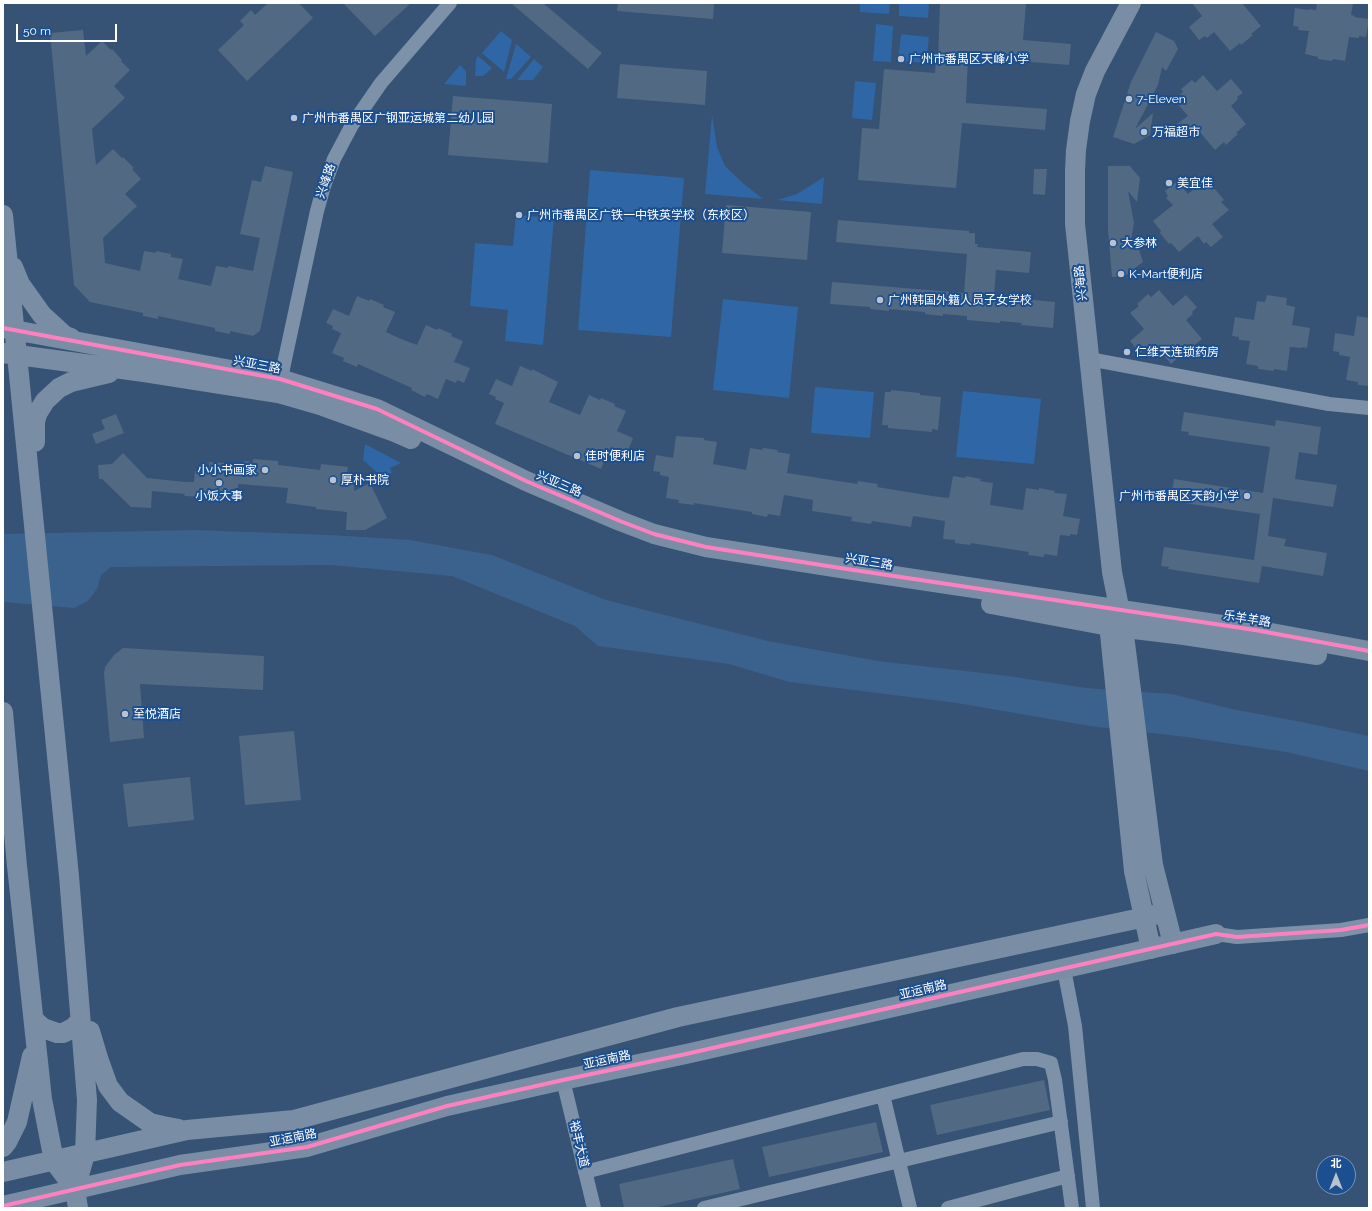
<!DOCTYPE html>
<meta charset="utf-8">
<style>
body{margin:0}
#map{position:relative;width:1372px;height:1211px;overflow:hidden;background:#365274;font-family:Raleway,"Noto Sans SC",sans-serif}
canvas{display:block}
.frame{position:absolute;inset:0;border:4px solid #fff;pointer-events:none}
.north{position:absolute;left:1316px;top:1155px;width:40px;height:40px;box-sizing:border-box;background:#1b4f8f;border:1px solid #7695bc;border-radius:50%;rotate:0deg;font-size:11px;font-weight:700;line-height:16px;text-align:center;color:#fff}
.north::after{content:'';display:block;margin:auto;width:14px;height:18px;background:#b9c2ce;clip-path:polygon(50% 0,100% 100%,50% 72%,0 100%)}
.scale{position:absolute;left:16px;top:24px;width:101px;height:18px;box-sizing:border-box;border:2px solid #fff;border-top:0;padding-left:5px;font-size:12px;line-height:14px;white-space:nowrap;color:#fff;-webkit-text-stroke:3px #1b4f8f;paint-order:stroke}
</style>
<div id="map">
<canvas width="1372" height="1211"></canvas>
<div class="frame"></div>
<div class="north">北</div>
<div class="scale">50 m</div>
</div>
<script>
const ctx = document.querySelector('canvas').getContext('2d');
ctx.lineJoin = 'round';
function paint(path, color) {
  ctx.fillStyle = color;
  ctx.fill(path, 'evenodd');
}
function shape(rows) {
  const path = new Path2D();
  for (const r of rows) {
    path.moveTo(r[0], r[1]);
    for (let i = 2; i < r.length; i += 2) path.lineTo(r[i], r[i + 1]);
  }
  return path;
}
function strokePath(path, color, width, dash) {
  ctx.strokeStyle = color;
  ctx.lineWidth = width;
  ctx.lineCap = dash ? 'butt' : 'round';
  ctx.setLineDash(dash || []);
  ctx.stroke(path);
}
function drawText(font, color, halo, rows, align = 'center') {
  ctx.font = font + ' Raleway,"Noto Sans SC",sans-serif';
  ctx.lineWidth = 4;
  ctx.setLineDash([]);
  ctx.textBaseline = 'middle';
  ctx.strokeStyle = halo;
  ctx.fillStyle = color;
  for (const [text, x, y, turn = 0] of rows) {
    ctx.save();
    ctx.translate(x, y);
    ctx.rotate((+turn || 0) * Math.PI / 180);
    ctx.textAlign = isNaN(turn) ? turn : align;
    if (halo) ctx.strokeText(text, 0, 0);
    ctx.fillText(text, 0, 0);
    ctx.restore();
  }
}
const green = shape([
 [860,3,890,3,889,14,860,12],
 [899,3,929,3,928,18,899,16],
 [876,24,893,26,891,62,873,61],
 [501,31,512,40,504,72,482,53],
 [901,34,929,37,926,63,898,61],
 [516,44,531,57,511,79,506,79],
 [478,56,492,68,483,76,475,76,476,59],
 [534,59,543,67,533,80,517,80],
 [460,65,466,71,466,86,444,84],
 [855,81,876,83,872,120,852,118],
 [712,115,717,147,725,166,744,184,763,199,705,194],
 [590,170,684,178,671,337,578,330],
 [824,177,822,204,777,200,797,194],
 [516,215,554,218,543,345,505,341,508,310,470,306,475,243,513,246],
 [723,299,798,307,789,398,713,390],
 [815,387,874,392,870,438,811,433],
 [963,391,1041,399,1034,464,956,457],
 [365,444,401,463,390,468,392,473,381,476,363,460]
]);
const water = shape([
 [195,530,331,535,410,540,492,555,606,600,768,641,878,661,1009,676,1086,688,1172,694,1232,709,1302,722,1369,736,1369,771,1286,752,1186,737,1090,726,957,703,789,682,729,664,598,646,575,626,452,576,330,565,111,567,101,575,97,589,88,601,74,608,3,602,3,534]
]);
const building = shape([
 [268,3,299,3,313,18,247,81,218,50,244,25,240,21,251,10,255,15],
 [343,3,411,3,375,36],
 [511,3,543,3,602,53,588,69],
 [618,3,714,3,713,19,617,11],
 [940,3,1026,3,1023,40,1071,44,1069,65,968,57,966,103,1047,109,1045,130,962,123,956,188,858,180,862,128,879,129,884,69,935,73,936,60,938,60],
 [1192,3,1242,3,1261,26,1251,34,1253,35,1241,45,1240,43,1230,51,1214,32,1207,38,1205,36,1199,40,1189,27,1202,16],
 [1317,3,1353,3,1351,15,1355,16,1354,17,1369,19,1366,37,1359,36,1359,38,1349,37,1345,61,1333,59,1332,61,1318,59,1318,57,1305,54,1309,31,1298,30,1299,27,1293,26,1295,8,1309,10,1309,9,1316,10],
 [83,30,86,56,102,41,111,50,112,49,122,60,121,61,130,70,114,86,125,98,92,129,96,165,113,149,122,158,123,157,134,168,132,169,141,179,125,194,137,206,103,238,105,263,140,271,144,251,156,253,156,251,171,254,171,257,183,259,178,279,211,286,216,266,228,268,228,266,253,271,260,238,240,234,252,180,261,182,265,166,293,172,260,331,253,336,230,331,230,334,215,331,215,328,158,316,158,319,143,316,143,313,90,302,74,285,50,33],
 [1156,32,1174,41,1178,49,1166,71,1162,67,1158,85,1135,129,1153,113,1150,135,1134,144,1113,137,1131,82],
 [620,64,707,71,705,105,617,98],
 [1203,75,1217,91,1231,79,1243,93,1237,97,1238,99,1231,106,1246,124,1236,133,1238,134,1226,145,1224,142,1215,150,1199,131,1192,137,1190,135,1185,139,1174,126,1188,116,1174,100,1183,92,1181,89,1192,80,1195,83],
 [453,96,552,104,548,163,448,155],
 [1108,166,1130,166,1140,178,1137,202,1128,191,1134,223,1131,240,1135,237,1143,262,1125,276,1112,277,1108,229],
 [1034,169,1047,169,1045,195,1033,194],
 [1177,181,1188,194,1204,181,1212,190,1214,188,1224,200,1221,202,1229,210,1212,224,1223,237,1211,247,1206,242,1204,244,1198,236,1179,252,1171,243,1169,244,1160,233,1161,231,1153,221,1173,205,1166,198,1168,196,1165,191],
 [726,205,811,212,807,260,722,253],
 [838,220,969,231,969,233,975,233,975,244,978,244,977,247,1031,252,1029,273,996,270,994,296,1055,302,1053,328,1021,325,1022,323,1000,321,1000,323,967,320,967,316,943,314,943,316,925,314,925,312,889,309,889,311,870,309,870,307,830,304,832,282,964,293,967,254,836,242],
 [1159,290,1173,306,1186,295,1197,307,1192,312,1193,314,1186,320,1202,339,1192,347,1194,349,1182,359,1180,356,1171,364,1155,345,1147,351,1145,349,1140,353,1130,341,1144,329,1130,313,1139,306,1137,304,1148,294,1151,297],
 [1267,295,1287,298,1286,305,1295,307,1292,325,1310,328,1307,348,1301,347,1301,348,1290,347,1287,371,1274,369,1274,371,1258,369,1258,366,1246,364,1250,341,1239,340,1239,337,1232,336,1235,317,1254,320,1257,301,1265,302],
 [357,296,369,301,370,299,384,305,383,307,395,312,386,332,401,339,417,345,426,325,437,330,438,328,452,334,451,336,463,341,454,362,470,368,464,383,457,380,456,383,446,379,438,399,427,394,425,397,411,390,412,388,358,364,357,367,343,361,344,358,332,353,341,333,332,329,333,326,326,323,333,309,349,316],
 [1357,316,1369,318,1369,386,1358,385,1358,382,1346,380,1350,357,1339,355,1339,352,1333,351,1335,333,1354,336],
 [520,366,532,371,532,369,558,382,549,402,580,415,589,395,600,400,601,398,615,404,614,406,626,411,617,431,633,438,627,453,620,450,619,453,609,449,601,469,495,424,504,403,495,399,496,397,489,394,496,379,512,386],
 [891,390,920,393,920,395,941,397,938,430,932,429,932,432,888,428,888,425,882,425,885,392,891,392],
 [1184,412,1275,426,1276,420,1321,427,1317,455,1299,452,1295,479,1337,485,1333,507,1273,498,1268,536,1286,539,1284,546,1327,553,1323,576,1262,566,1259,583,1168,569,1169,567,1161,566,1164,547,1254,560,1260,514,1178,502,1179,499,1171,498,1174,479,1263,493,1270,447,1188,435,1189,432,1181,431],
 [116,414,124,433,96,444,92,434,105,429,101,420],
 [676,436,704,438,704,440,717,442,713,464,746,470,750,448,762,450,763,448,778,450,777,452,790,454,787,473,857,484,858,481,878,484,877,487,932,496,949,498,953,476,965,478,966,476,981,479,980,481,993,483,990,505,1023,510,1026,488,1039,490,1039,488,1055,491,1054,493,1067,494,1063,516,1080,519,1077,535,1070,534,1070,536,1060,535,1057,556,1044,554,1044,557,1028,555,1029,552,971,543,970,545,955,543,955,540,943,539,945,521,913,516,911,527,872,521,871,524,851,521,852,517,812,511,813,500,784,495,780,516,768,514,767,517,752,514,752,512,694,503,694,505,678,503,679,500,666,498,669,477,660,475,660,472,653,471,656,455,673,458],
 [123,453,147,478,185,482,194,482,195,471,209,472,209,462,243,464,244,461,253,462,253,459,278,461,278,465,320,470,321,464,348,467,347,473,356,474,354,491,370,483,387,518,365,530,346,530,347,512,316,509,316,507,286,503,288,488,238,484,238,497,229,497,228,500,208,499,208,497,184,496,185,494,152,491,151,508,131,507,102,479,99,479,98,465,112,464],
 [123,648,264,656,263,690,140,684,144,738,110,742,104,674,105,667,114,655],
 [294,731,301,800,245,805,239,736],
 [190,777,194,820,128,827,123,784],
 [1044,1080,1050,1110,937,1135,930,1105],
 [876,1122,883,1152,769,1177,762,1147],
 [733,1159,740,1189,654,1208,624,1208,619,1184]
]);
const street = shape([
 [1089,359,1329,404,1369,408],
 [279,387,317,211,324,186,334,159,352,125,381,83,450,3],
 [1216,934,1237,937,1341,930,1369,925],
 [1064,969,1075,1026,1093,1208],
 [563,1080,594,1208],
 [883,1095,910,1208],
 [585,1172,1023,1059,1037,1059,1051,1063,1055,1080,1072,1208],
 [704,1208,1061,1122],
 [948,1208,1068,1176]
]);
const secondary = shape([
 [1131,3,1095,71,1086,94,1080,121,1076,150,1075,171,1075,224,1112,572,1123,627,1153,865,1173,944],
 [3,215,69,876,87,1100,85,1154,75,1189],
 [13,267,20,284,42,315,65,336,71,338],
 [3,328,280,379,377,409,526,481,620,521,654,534,706,547,847,569,1255,630,1369,651],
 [3,353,144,372,278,393,323,406,395,432,411,439],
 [35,442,35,422,37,414,45,401,59,388,71,382,109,373],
 [991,604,1109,626,1184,635,1317,655],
 [1108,614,1134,871,1151,949],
 [3,712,17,866,42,1099,54,1161,75,1189,78,1208],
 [34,1020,43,1028,57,1033,63,1033,73,1028,80,1021],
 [90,1031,99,1061,108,1086,120,1102,150,1123,163,1126,179,1129],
 [3,1147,7,1142,17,1122,32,1056],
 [3,1172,187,1130,294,1120,678,1017,1164,913],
 [3,1206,180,1165,307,1147,447,1106,563,1080,686,1054,1216,934]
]);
const cycleway = shape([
 [3,328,280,379,377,409,526,481,620,521,654,534,706,547,847,569,1255,630,1369,651],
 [3,1206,180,1165,307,1147,447,1106,563,1080,686,1054,1216,934,1237,937,1341,930,1369,925]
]);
const markers = [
 [901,59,4,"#b9c2ce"],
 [1129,99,4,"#b9c2ce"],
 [294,118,4,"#b9c2ce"],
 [1144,132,4,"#b9c2ce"],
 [1169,183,4,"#b9c2ce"],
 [519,215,4,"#b9c2ce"],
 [1113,243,4,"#b9c2ce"],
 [1121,274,4,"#b9c2ce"],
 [880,300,4,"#b9c2ce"],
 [1127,352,4,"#b9c2ce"],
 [577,456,4,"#b9c2ce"],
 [265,470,4,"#b9c2ce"],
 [333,480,4,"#b9c2ce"],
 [219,483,4,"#b9c2ce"],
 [1247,496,4,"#b9c2ce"],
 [125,714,4,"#b9c2ce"]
];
const poiNames = [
 ["广州市番禺区天峰小学",909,59],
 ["7-Eleven",1137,99],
 ["广州市番禺区广钢亚运城第二幼儿园",302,118],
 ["万福超市",1152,132],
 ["美宜佳",1177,183],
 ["广州市番禺区广铁一中铁英学校（东校区）",527,215],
 ["大参林",1121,243],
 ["K-Mart便利店",1129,274],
 ["广州韩国外籍人员子女学校",888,300],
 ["仁维天连锁药房",1135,352],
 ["佳时便利店",585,456],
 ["小小书画家",257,470,"right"],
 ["厚朴书院",341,480],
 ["小饭大事",219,496,"center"],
 ["广州市番禺区天韵小学",1239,496,"right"],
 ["至悦酒店",133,714]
];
const streetNames = [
 ["兴峰路",326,181,-71],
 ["兴海路",1081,283,-96],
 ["兴亚三路",257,365,11],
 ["兴亚三路",559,484,23],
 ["兴亚三路",869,562,9],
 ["乐羊羊路",1247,619,9],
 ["亚运南路",923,990,-13],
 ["亚运南路",607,1060,-12],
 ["亚运南路",293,1138,-11],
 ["裕丰大道",579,1144,77]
];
paint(green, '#2f66a5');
paint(water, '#3b618d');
paint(building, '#526984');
strokePath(street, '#7d92a8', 14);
strokePath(secondary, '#798da4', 20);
strokePath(cycleway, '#ff80c0', 4);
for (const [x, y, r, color] of markers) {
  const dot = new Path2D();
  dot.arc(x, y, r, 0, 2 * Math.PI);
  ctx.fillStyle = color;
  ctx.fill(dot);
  strokePath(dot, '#1b4f8f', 1.5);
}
drawText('12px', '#fff', '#1b4f8f', poiNames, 'left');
drawText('12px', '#fff', '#1b4f8f', streetNames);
</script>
